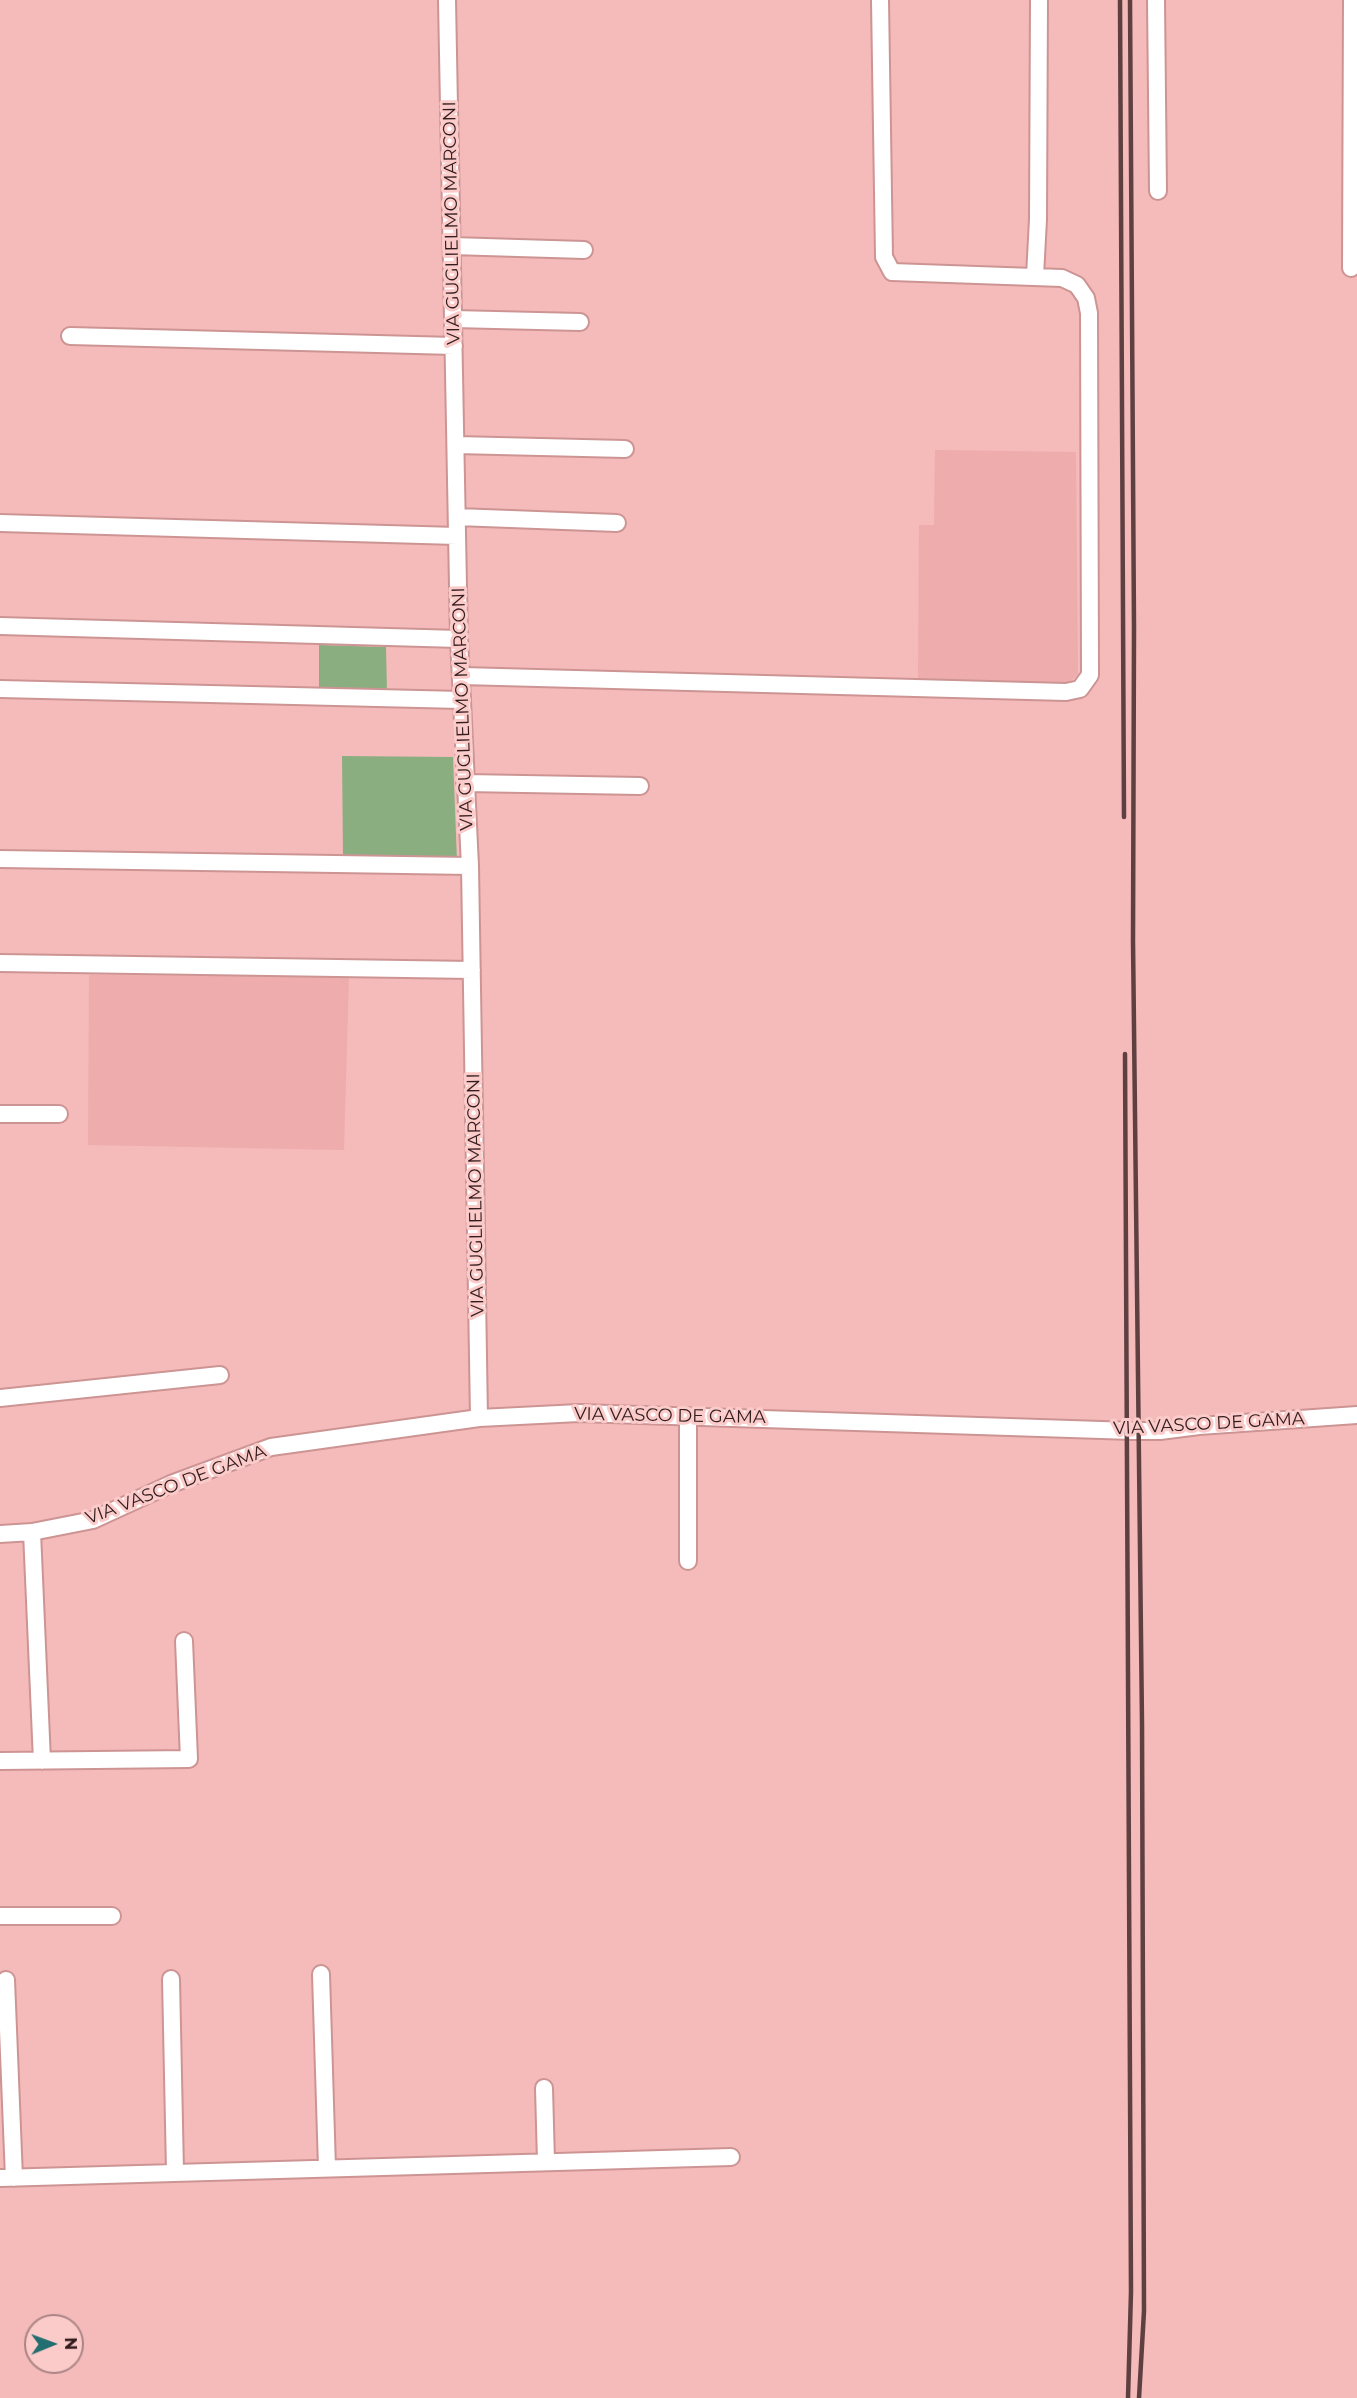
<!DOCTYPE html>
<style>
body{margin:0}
#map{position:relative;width:1357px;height:2398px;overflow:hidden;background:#f5baba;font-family:Montserrat,sans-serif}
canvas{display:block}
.north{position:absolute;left:24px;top:2314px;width:60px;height:60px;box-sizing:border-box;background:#fbcbca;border:2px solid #ab8585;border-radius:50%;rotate:89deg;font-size:16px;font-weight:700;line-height:24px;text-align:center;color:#321c1d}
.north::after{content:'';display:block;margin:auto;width:21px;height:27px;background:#226e71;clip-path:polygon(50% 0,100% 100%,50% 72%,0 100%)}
</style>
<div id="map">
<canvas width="1357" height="2398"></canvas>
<div class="north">N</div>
</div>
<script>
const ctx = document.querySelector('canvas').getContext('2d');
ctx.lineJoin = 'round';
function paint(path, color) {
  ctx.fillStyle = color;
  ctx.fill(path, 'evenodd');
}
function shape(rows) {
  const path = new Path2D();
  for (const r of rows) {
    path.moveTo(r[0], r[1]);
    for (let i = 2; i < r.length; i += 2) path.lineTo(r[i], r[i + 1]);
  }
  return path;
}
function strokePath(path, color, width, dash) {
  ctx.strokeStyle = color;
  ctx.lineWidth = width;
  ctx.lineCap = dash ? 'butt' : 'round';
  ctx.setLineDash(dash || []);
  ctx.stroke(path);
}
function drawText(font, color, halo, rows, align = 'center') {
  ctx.font = font + ' Montserrat,sans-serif';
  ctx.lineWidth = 6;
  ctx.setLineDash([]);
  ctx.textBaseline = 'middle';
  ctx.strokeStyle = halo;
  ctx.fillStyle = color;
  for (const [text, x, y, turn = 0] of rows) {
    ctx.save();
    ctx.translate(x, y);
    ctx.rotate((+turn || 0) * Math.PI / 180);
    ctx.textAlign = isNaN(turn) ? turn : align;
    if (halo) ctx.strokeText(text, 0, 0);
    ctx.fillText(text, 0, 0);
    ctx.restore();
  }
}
const built = shape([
 [935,450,1076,452,1078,675,1067,684,918,681,919,525,934,525],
 [89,975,349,976,344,1150,88,1145]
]);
const green = shape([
 [319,645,386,647,387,692,319,690],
 [342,756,453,757,457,861,343,858]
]);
const minor = shape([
 [447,0,459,639,470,866,479,1418],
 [1156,0,1158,191],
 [452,246,584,250],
 [1351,268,1352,0],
 [1035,276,1038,219,1039,0],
 [453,319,580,322],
 [70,336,454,346],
 [456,445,625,449],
 [457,517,617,523],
 [0,523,457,536],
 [0,626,459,639],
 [462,676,1066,692,1080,689,1090,675,1089,313,1086,298,1077,285,1062,278,892,272,884,257,880,0],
 [0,689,461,700],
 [465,783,640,786],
 [0,859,470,866],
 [0,963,472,970],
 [0,1114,59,1114],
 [0,1398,220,1375],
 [688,1416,688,1561],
 [32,1532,42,1761],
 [0,1534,32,1532,93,1520,171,1484,271,1447,479,1418,579,1413,1132,1431,1160,1431,1199,1426,1357,1415],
 [0,1761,189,1759,184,1641],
 [0,1916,112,1916],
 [321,1974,327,2168],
 [171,1979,175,2172],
 [6,1980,14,2178],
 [544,2088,546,2162],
 [0,2178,731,2157]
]);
const rail = shape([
 [1120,0,1124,817],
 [1130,0,1134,628,1133,941,1142,1722,1144,2311,1139,2398],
 [1125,1054,1131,2292,1128,2398]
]);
const streetNames = [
 ["VIA GUGLIELMO MARCONI",452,223,-91],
 ["VIA GUGLIELMO MARCONI",463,709,-92],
 ["VIA GUGLIELMO MARCONI",476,1195,-91],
 ["VIA VASCO DE GAMA",670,1416,1],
 ["VIA VASCO DE GAMA",1209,1424,-3],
 ["VIA VASCO DE GAMA",176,1485,-21]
];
paint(built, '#eeacac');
paint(green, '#8bae81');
strokePath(minor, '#cd9494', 20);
strokePath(minor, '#fff', 16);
strokePath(rail, '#5f4041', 4.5);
drawText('18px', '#321c1d', '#fbcbca', streetNames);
</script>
